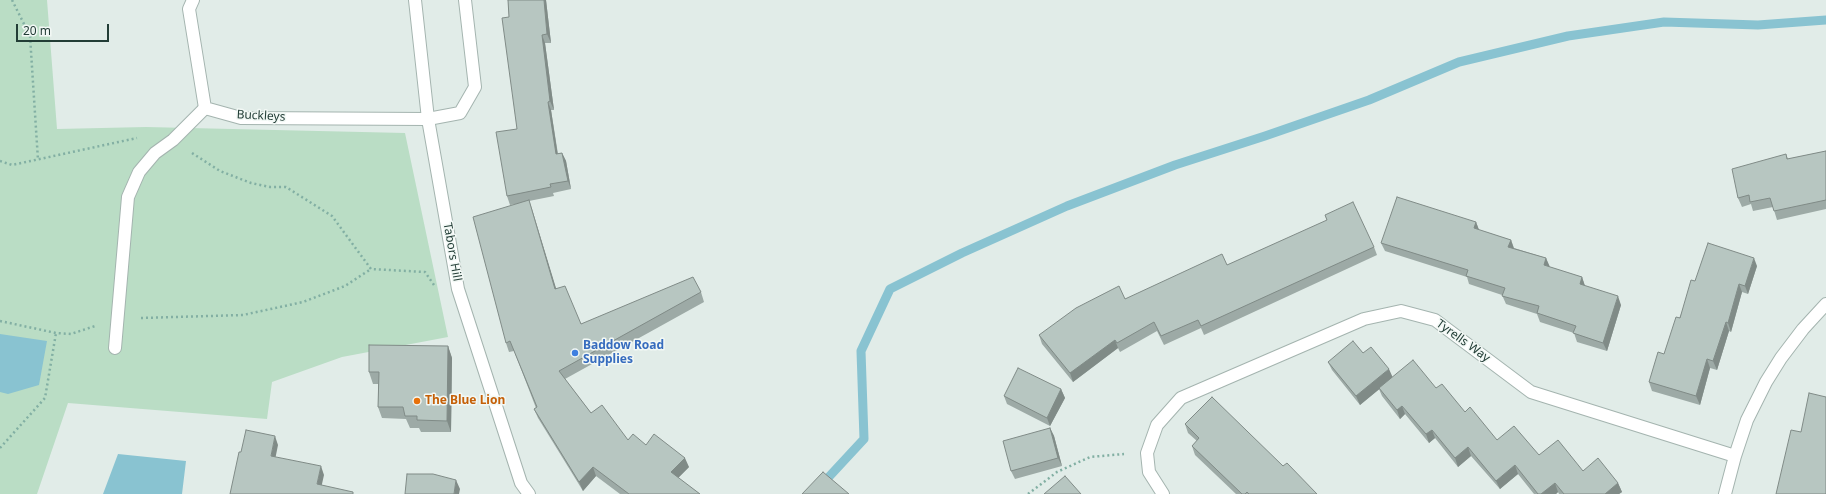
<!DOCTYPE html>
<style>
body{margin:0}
#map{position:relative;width:1826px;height:494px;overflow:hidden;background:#e1ece8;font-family:"Noto Sans",sans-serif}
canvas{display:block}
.scale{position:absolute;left:16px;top:24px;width:93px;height:18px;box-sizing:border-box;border:2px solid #223d36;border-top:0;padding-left:5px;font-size:12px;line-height:14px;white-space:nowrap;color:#223d36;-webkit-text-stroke:3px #f2f8f5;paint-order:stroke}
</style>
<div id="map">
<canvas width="1826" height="494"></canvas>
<div class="scale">20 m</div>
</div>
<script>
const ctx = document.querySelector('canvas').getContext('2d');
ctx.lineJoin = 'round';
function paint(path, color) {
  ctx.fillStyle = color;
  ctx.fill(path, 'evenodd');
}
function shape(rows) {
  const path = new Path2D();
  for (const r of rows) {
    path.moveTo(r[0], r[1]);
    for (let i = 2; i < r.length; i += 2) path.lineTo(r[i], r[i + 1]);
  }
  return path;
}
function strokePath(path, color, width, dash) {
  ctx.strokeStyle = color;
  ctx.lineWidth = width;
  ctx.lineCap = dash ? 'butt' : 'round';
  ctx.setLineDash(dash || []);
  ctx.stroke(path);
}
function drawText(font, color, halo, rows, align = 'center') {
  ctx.font = font + ' "Noto Sans",sans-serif';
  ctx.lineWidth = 3;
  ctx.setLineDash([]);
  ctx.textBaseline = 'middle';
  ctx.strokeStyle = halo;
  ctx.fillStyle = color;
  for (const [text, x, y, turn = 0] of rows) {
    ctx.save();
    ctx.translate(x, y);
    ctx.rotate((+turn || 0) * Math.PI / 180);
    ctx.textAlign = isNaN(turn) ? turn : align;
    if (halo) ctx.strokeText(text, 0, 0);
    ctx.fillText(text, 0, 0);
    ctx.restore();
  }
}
const green = shape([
 [0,0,47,0,57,129,146,127,405,133,448,337,342,357,272,382,267,419,68,403,37,494,0,494]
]);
const water = shape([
 [0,334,47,341,39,385,8,394,0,392],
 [118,454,186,461,182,494,103,494]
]);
const stream = shape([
 [813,494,864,439,861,351,890,289,962,253,1067,206,1175,165,1265,136,1369,100,1459,62,1568,36,1664,22,1758,25,1826,20]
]);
const path = shape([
 [12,0,30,36,38,160],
 [192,153,220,171,251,183,270,187,286,187,332,216,371,269,425,272,434,285],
 [0,161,12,165,137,138],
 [141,318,243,315,303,302,345,286,371,269],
 [0,321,56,333,71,334,95,326],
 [0,448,45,398,56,333],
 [1028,494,1057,472,1090,457,1124,454]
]);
const service = shape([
 [428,119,460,113,475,87,465,0],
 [115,348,128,197,139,172,155,153,173,140,205,108]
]);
const minor = shape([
 [193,0,189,9,205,108,241,118,428,119],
 [1163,494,1149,472,1147,453,1157,425,1181,398,1364,319,1401,311,1435,320,1531,392,1735,456],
 [1725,494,1735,456,1747,420,1766,382,1781,358,1803,329,1826,304]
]);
const tertiary = shape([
 [415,0,428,119,458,289,521,483,529,494]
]);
const wall = shape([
 [508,0,546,0,551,43,545,43,554,110,551,110,558,154,562,153,566,161,571,189,553,193,554,196,529,201,556,289,581,324,701,292,704,302,565,379,591,413,628,440,646,445,689,467,678,478,700,494,620,494,596,476,583,491,538,418,534,409,536,408,514,351,509,352,506,343,517,204,510,205,507,196,517,129,509,17],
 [1826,151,1826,209,1777,220,1773,207,1753,211,1751,204,1742,207,1738,198,1786,154,1788,159],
 [1325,215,1374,247,1377,255,1204,335,1201,328,1164,345,1157,331,1120,352,1118,348,1073,382,1042,344,1039,335,1125,299,1227,265,1327,221],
 [1476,222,1479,230,1511,240,1514,248,1546,258,1549,267,1582,277,1585,286,1621,305,1607,351,1577,342,1574,333,1540,322,1537,314,1506,304,1502,295,1469,284,1467,277,1385,251,1381,243],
 [1757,266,1748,294,1742,292,1731,332,1729,331,1717,370,1710,368,1700,405,1652,391,1649,382,1664,354,1695,281],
 [448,346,452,358,451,432,421,432,419,428,410,428,406,419,382,418,378,407,378,384,373,384,369,372],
 [1363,353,1392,377,1436,388,1465,412,1497,440,1539,455,1618,483,1622,492,1619,494,1559,494,1558,492,1556,494,1534,494,1518,474,1500,489,1471,456,1458,467,1435,438,1429,443,1405,414,1400,419,1382,396,1379,389,1360,405,1332,370,1328,362],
 [1061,389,1065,398,1050,426,1007,404,1004,396],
 [1185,424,1283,466,1317,494,1236,494,1195,455,1192,446,1197,441,1188,433],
 [1050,428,1054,436,1062,466,1015,479,1011,471]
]);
const shadedWall = shape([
 [544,0,546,0,551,43,547,34],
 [542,35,545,43,554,110,550,101],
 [548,102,551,110,559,163,556,154],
 [562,153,566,161,571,189,568,181],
 [529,200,532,209,559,298,555,289],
 [1476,222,1479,230,1474,228],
 [1511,240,1514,249,1508,247],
 [1546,258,1550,267,1544,265],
 [1754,258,1757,266,1748,294,1745,286],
 [1582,277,1585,286,1580,284],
 [1739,284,1742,292,1731,332,1728,323],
 [1618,296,1621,305,1607,351,1603,343],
 [1726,322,1729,331,1717,370,1713,361],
 [1115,340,1118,348,1073,382,1070,373],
 [448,346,452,358,451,432,447,421],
 [1707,359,1710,368,1700,405,1696,396],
 [1389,369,1393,378,1360,405,1356,396],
 [1061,389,1065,398,1050,426,1047,418],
 [1402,406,1405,414,1400,419,1397,410],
 [1050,428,1054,436,1062,466,1058,458],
 [1432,430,1435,438,1429,443,1426,434],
 [275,436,278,445,274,465,271,456],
 [1468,447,1471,456,1458,467,1455,458],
 [685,458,689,467,675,481,671,472],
 [1515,465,1518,474,1500,489,1496,481],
 [321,466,324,475,320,493,317,484],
 [593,467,596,476,583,491,579,482],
 [456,480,460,489,459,494,454,494],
 [1555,483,1558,492,1556,494,1541,494],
 [1618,483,1622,492,1619,494,1605,494]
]);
const building = shape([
 [508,0,544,0,547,34,542,35,550,101,548,102,556,154,562,153,568,181,550,184,551,187,507,196,496,132,517,129,502,18,509,17,508,0],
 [1826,151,1826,200,1774,211,1770,198,1750,202,1749,195,1738,198,1732,169,1786,154,1787,159,1826,151],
 [1397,197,1476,222,1474,228,1511,240,1508,247,1546,258,1544,265,1582,277,1580,284,1618,296,1603,343,1573,333,1576,326,1537,313,1539,306,1502,296,1505,288,1466,276,1468,270,1381,243,1397,197],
 [529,200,555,289,565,286,581,324,693,277,701,292,559,371,591,413,602,405,628,440,633,434,646,445,654,434,685,458,671,472,700,494,629,494,593,467,579,482,534,409,537,407,510,341,506,343,473,217,529,200],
 [1353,202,1374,247,1201,326,1198,320,1161,336,1154,322,1117,343,1115,340,1070,373,1039,335,1076,308,1119,286,1125,299,1222,254,1227,265,1327,220,1325,215,1353,202],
 [1708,243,1754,258,1745,286,1739,284,1728,323,1726,322,1713,361,1707,359,1696,396,1649,382,1658,352,1664,354,1676,317,1680,318,1691,280,1695,281,1708,243],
 [1353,341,1363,353,1371,347,1389,369,1356,396,1328,362,1353,341],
 [369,345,448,346,447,421,417,420,417,416,405,416,403,407,378,407,379,372,369,372,369,345],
 [1413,360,1436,388,1442,384,1465,412,1470,407,1497,440,1514,426,1539,455,1558,440,1583,471,1598,458,1618,483,1605,494,1564,494,1555,483,1541,494,1538,494,1515,465,1496,481,1468,447,1455,458,1432,430,1426,434,1402,406,1397,410,1379,388,1413,360],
 [1018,368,1061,389,1047,418,1004,396,1018,368],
 [1809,393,1826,397,1826,494,1776,494,1791,430,1801,432,1809,393],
 [1212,397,1283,466,1287,463,1317,494,1249,494,1247,492,1245,494,1242,494,1192,446,1199,438,1185,424,1212,397],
 [1050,428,1058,458,1011,471,1003,441,1050,428],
 [246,430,275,436,271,456,321,466,317,484,353,492,353,494,230,494,239,452,241,452,246,430],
 [823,472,849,494,802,494,823,472],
 [407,474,433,474,456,480,454,494,405,494,407,474],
 [1065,476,1081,494,1044,494,1065,476]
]);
const markers = [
 [575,353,4,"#3f7fe0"],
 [417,401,4,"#e8710a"]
];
const streetNames = [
 ["Buckleys",261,116,3],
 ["Tabors Hill",452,252,80],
 ["Tyrells Way",1463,341,36]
];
const shopNames = [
 ["Baddow Road",583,346],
 ["Supplies",583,360]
];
const foodNames = [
 ["The Blue Lion",425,401]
];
paint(green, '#baddc5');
paint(water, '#89c3d1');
strokePath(stream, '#89c3d1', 9);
strokePath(service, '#a4b4af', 14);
strokePath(minor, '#a4b4af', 14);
strokePath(tertiary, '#a4b4af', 14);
strokePath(path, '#82afa3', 2.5, [2, 3]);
strokePath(service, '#fff', 12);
strokePath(minor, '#fff', 12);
strokePath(tertiary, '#fff', 12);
paint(wall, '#9daaa6');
paint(shadedWall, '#808b87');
paint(building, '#b7c6c1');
strokePath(building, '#808b87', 1);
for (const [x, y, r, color] of markers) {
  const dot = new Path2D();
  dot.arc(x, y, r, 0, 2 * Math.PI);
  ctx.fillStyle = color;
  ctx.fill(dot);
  strokePath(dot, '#f2f8f5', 1.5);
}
drawText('12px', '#223d36', '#f2f8f5', streetNames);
drawText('bold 12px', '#366cbe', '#f2f8f5', shopNames, 'left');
drawText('bold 12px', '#c56008', '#f2f8f5', foodNames, 'left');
</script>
